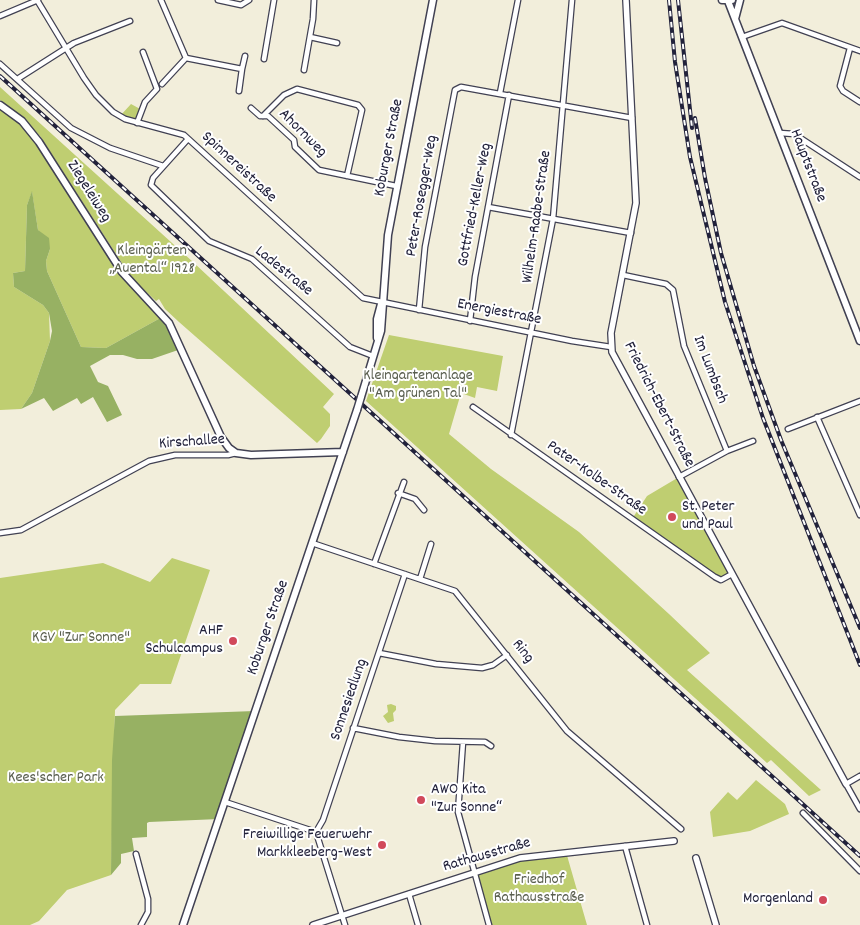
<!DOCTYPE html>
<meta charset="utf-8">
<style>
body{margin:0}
canvas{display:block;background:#f2eedb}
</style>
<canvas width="860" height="925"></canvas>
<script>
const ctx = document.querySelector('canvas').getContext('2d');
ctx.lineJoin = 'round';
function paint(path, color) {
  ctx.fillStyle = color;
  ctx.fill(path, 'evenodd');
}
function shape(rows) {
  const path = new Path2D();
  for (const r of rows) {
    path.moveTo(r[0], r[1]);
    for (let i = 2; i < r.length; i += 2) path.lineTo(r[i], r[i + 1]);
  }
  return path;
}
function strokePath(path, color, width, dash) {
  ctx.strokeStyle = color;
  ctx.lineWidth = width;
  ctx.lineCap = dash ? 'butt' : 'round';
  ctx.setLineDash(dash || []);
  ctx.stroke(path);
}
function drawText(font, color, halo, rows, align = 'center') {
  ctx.font = font + ' Dekko,sans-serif';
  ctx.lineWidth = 4;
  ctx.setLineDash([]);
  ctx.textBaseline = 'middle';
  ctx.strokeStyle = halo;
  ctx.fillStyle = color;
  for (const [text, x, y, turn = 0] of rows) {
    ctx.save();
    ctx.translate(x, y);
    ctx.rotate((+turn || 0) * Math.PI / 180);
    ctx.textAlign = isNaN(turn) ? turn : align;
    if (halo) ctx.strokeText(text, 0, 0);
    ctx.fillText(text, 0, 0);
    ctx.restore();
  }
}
const green = shape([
 [0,87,193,262,334,394,323,407,330,414,330,426,321,439,317,443,179,322,165,309,159,299,156,301,132,279,40,136,22,117,0,100],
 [131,104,142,110,137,123,120,116],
 [0,105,22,121,122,272,164,316,106,348,81,347,47,271,46,261,50,249,38,230,32,192,27,205,25,271,13,273,14,287,43,305,49,313,50,341,32,393,21,409,0,410],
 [389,335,503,356,497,391,477,387,475,398,461,393,449,434,491,469,579,532,669,614,710,653,687,670,821,790,809,796,771,760,767,763,366,401],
 [679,477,732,574,721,580,632,519,647,496],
 [172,558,210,570,171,684,140,684,115,710,111,875,67,890,39,921,30,925,0,925,0,578,103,563,150,582],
 [391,704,396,706,396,710,393,713,394,721,388,723,383,716,388,712,387,705],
 [756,780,785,804,789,814,750,831,713,837,710,812,728,792,737,800],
 [566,852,587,925,489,925,474,873,520,858]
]);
const forest = shape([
 [32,191,38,230,49,238,50,249,46,261,47,271,81,347,106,348,164,316,181,349,152,359,137,359,123,355,110,355,90,366,98,382,108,386,122,415,107,422,93,397,81,404,77,398,53,411,44,398,21,409,32,393,50,341,52,331,49,313,43,305,14,287,13,273,25,271,27,205],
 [255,711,219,819,149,822,147,823,147,837,132,838,134,851,121,854,121,863,111,875,112,760,115,716]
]);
const minor = shape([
 [37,0,84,78,96,95,113,112,125,119,184,135,363,298,572,341,611,347],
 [161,0,186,58,242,69,245,56],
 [218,0,241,5,249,0],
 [0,16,38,0],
 [310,37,337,43],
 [742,37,782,23,860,51],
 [850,48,840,86,843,91,860,102],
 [264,59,274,0],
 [0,64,71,128,110,148,163,166],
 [304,70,313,19,314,0],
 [19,78,74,43,130,21],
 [162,84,186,58],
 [239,91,242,69],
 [500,93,518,0],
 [251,108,260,116,268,116,294,140,295,147,319,170,396,186],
 [263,116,284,95,297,89,358,105,362,110,347,176],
 [137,123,145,102,157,89,143,52],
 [780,133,794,134,860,177],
 [188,139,153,178,151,185,209,241,252,259,350,347,373,356],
 [488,207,631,233],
 [623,275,666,284,673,290,684,346,727,451],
 [419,310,425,247,455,90,461,87,632,118],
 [470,321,475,277,509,95],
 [473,407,715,577,721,580,732,574],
 [817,417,860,515],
 [788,429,860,401],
 [511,435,553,219,572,0],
 [679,477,727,451,753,441],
 [398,493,415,499,424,510],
 [0,533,21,530,149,461,175,455,228,455,236,453],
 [312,543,455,591,567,731,681,829],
 [374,564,404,482],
 [420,579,431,544],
 [379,653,436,664,482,668,493,665,507,655],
 [353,728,399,737,435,741,485,742,491,746],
 [463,742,458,812,489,925],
 [860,776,846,784,860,809],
 [225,802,316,832,345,925],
 [803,813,860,871],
 [316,832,323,820,405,574],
 [625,846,647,925],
 [136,854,148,899,148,912,141,925],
 [409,894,418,925]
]);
const tertiary = shape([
 [626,0,636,203,611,333,612,352,846,784],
 [696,858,716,925],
 [313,925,520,858,674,841]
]);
const secondary = shape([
 [722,0,732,0],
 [728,1,860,341],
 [735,19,740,0],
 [0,105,22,121,39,142,122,272,169,323,221,437,229,448,236,453,251,455,343,452],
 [377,338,377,319,381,304],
 [361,397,381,331,388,235,433,0],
 [183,925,357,410]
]);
const rail = shape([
 [669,0,675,62,690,157,725,302,763,418,860,665],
 [678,0,692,128],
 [0,76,860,856],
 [695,118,705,178,721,253,754,366,781,440,860,628]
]);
const secondaryBridge = shape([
 [357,410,361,397]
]);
const markers = [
 [672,517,5,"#d1495b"],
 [233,641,5,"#d1495b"],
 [421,800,5,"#d1495b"],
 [382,845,5,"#d1495b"],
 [823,900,5,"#d1495b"]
];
const streetNames = [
 ["Ahornweg",302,134,45],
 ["Koburger Straße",390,148,-79],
 ["Hauptstraße",807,166,69],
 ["Spinnereistraße",238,168,43],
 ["Ziegeleiweg",88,192,58],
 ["Peter-Rosegger-Weg",423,196,-80],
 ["Gottfried-Keller-Weg",476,205,-79],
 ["Wilhelm-Raabe-Straße",538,217,-82],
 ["Ladestraße",283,272,39],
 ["Energiestraße",499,313,11],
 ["Im Lumbsch",709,370,69],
 ["Friedrich-Ebert-Straße",658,405,63],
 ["Kirschallee",192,443,-4],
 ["Pater-Kolbe-Straße",596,479,35],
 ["Koburger Straße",269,628,-71],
 ["Ring",522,652,52],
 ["Sonnesiedlung",350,700,-71],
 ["Rathausstraße",487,856,-16]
];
const parkNames = [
 ["Kleingärten",152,252],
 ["„Auental“ 1928",152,270],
 ["Kleingartenanlage",418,377],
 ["\"Am grünen Tal\"",418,395],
 ["KGV \"Zur Sonne\"",81,639],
 ["Kees'scher Park",56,779],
 ["Friedhof",539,881],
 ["Rathausstraße",539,899]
];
const poiNames = [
 ["St. Peter",682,508,"left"],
 ["und Paul",682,526,"left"],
 ["AHF",223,632],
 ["Schulcampus",223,650],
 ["AWO Kita",431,791,"left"],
 ["\"Zur Sonne“",431,809,"left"],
 ["Freiwillige Feuerwehr",372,836],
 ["Markkleeberg-West",372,854],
 ["Morgenland",813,900]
];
paint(green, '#bfce71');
paint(forest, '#97b163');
strokePath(minor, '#414153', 7);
strokePath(tertiary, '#414153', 8);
strokePath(secondary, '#414153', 9);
strokePath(minor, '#fff', 4.5);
strokePath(tertiary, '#fff', 5.5);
strokePath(secondary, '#fff', 6);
strokePath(rail, '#22223b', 4);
strokePath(rail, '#fff', 2, [5.5]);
strokePath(secondaryBridge, '#414153', 9, []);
strokePath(secondaryBridge, '#fff', 6);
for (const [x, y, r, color] of markers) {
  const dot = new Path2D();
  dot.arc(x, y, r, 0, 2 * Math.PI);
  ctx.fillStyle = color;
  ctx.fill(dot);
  strokePath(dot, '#fff', 2);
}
drawText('16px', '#22223b', '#fff', streetNames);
drawText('16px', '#595e4e', '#fff', parkNames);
drawText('16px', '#22223b', '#fff', poiNames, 'right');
</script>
